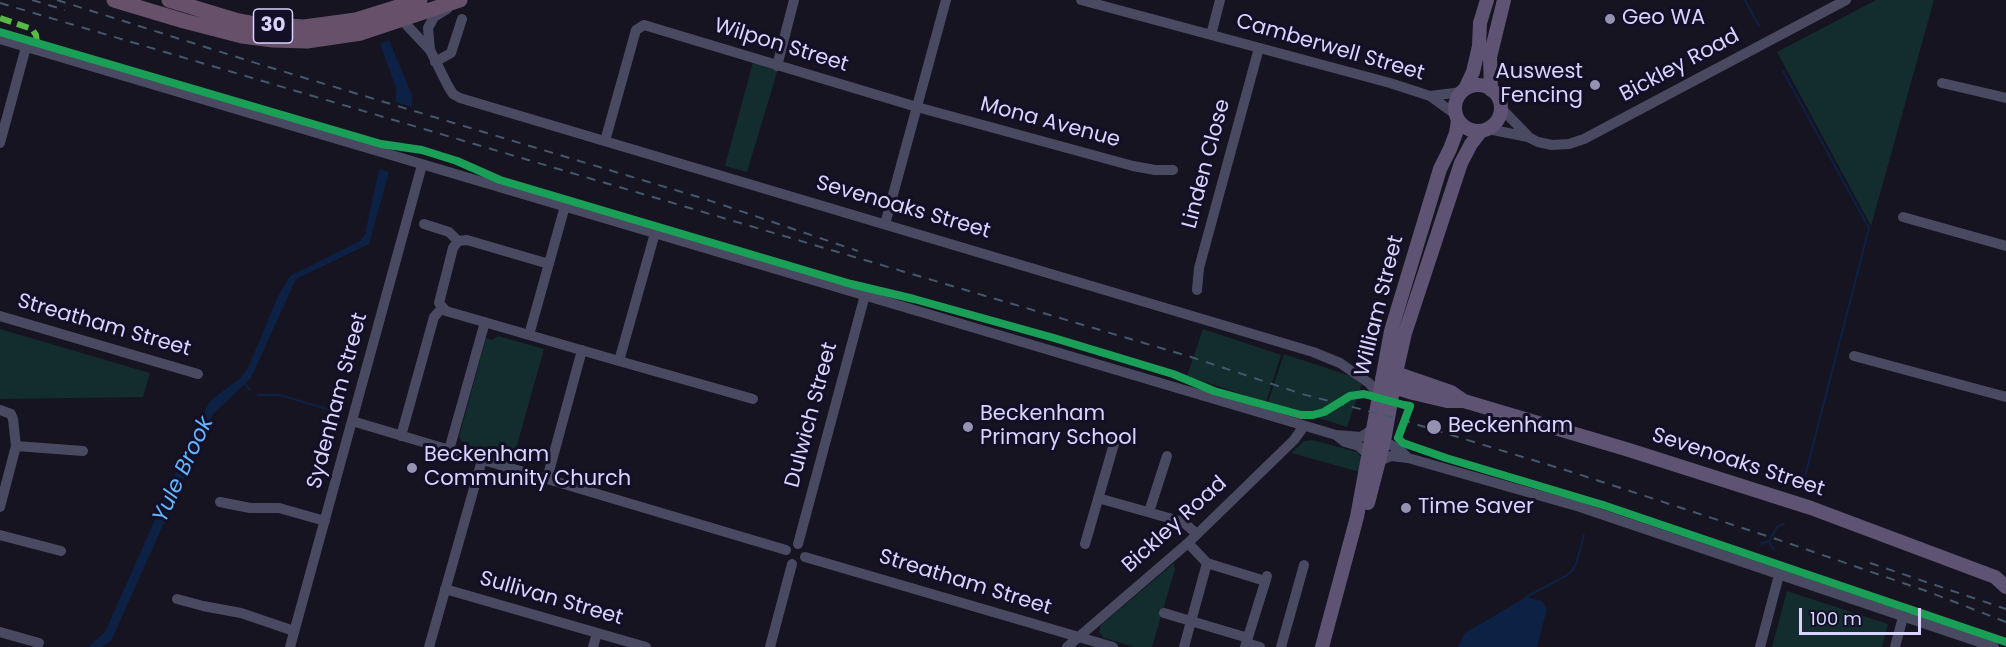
<!DOCTYPE html>
<style>
body{margin:0}
#map{position:relative;width:2006px;height:647px;overflow:hidden;background:#161421;font-family:Poppins,sans-serif}
canvas{display:block}
.scale{position:absolute;left:1799px;top:608px;width:122px;height:27px;box-sizing:border-box;border:3px solid #d9d4ff;border-top:0;padding-left:8px;font-size:18px;line-height:21px;white-space:nowrap;color:#d9d4ff;-webkit-text-stroke:4px #130f26;paint-order:stroke}
</style>
<div id="map">
<canvas width="2006" height="647"></canvas>
<div class="scale">100 m</div>
</div>
<script>
const ctx = document.querySelector('canvas').getContext('2d');
ctx.lineJoin = 'round';
function paint(path, color) {
  ctx.fillStyle = color;
  ctx.fill(path, 'evenodd');
}
function shape(rows) {
  const path = new Path2D();
  for (const r of rows) {
    if (r.length === 3) {
      path.moveTo(r[0] + r[2], r[1]);
      path.arc(r[0], r[1], r[2], 0, 2 * Math.PI);
      continue;
    }
    path.moveTo(r[0], r[1]);
    for (let i = 2; i < r.length; i += 2) path.lineTo(r[i], r[i + 1]);
  }
  return path;
}
function strokePath(path, color, width, dash) {
  ctx.strokeStyle = color;
  ctx.lineWidth = width;
  ctx.lineCap = dash ? 'butt' : 'round';
  ctx.setLineDash(dash || []);
  ctx.stroke(path);
}
function drawText(font, color, halo, rows, align = 'center') {
  ctx.font = font + ' Poppins,sans-serif';
  ctx.lineWidth = 6;
  ctx.setLineDash([]);
  ctx.textBaseline = 'middle';
  ctx.strokeStyle = halo;
  ctx.fillStyle = color;
  for (const [text, x, y, turn = 0] of rows) {
    ctx.save();
    ctx.translate(x, y);
    ctx.rotate((+turn || 0) * Math.PI / 180);
    ctx.textAlign = isNaN(turn) ? turn : align;
    if (halo) ctx.strokeText(text, 0, 0);
    ctx.fillText(text, 0, 0);
    ctx.restore();
  }
}
const green = shape([
 [1876,0,1934,0,1871,226,1777,52],
 [753,62,778,69,747,172,725,166],
 [0,329,150,373,143,397,0,399],
 [1203,329,1281,355,1266,402,1187,376],
 [498,336,544,349,512,463,467,450,459,437,486,338,492,340],
 [1284,354,1363,380,1347,427,1268,402],
 [1312,440,1357,452,1361,457,1360,472,1291,453,1304,441],
 [1174,563,1175,569,1152,647,1134,647,1104,638,1099,632,1101,625],
 [1787,591,1888,624,1882,647,1772,647]
]);
const water = shape([
 [389,40,412,95,412,107,396,102,396,88,380,44],
 [379,169,389,172,369,244,296,279,251,378,213,414,111,641,102,647,88,647,105,632,198,423,210,401,240,378,248,368,278,296,290,276,360,241,365,234],
 [1526,597,1542,601,1547,609,1537,647,1458,647,1465,633]
]);
const stream = shape([
 [1745,0,1759,26],
 [1783,71,1869,228,1804,480],
 [244,383,250,390],
 [258,395,280,395,330,410],
 [1769,541,1773,549],
 [1761,544,1769,541,1777,527,1784,524],
 [1526,597,1566,576,1572,571,1576,564,1584,535]
]);
const minor = shape([
 [1081,0,1390,83,1430,96,1455,114],
 [402,20,430,50,448,86,453,94,460,98,1313,352,1340,363,1369,383,1379,395],
 [1211,35,1220,0],
 [0,39,1336,435,1345,442,1359,446,1369,456],
 [430,50,428,28,434,17,447,9],
 [435,62,451,53,462,19],
 [777,66,794,0],
 [1942,83,2006,98],
 [1430,96,1462,92],
 [1500,107,1528,136],
 [1488,129,1528,137,1538,142,1552,145,1569,144,1584,139,1846,0],
 [605,141,636,30,644,25,917,107,1133,166,1155,170,1173,170],
 [0,143,26,47],
 [1903,217,2006,246],
 [424,224,449,232,458,241],
 [885,224,946,0],
 [655,233,619,361,753,399],
 [549,264,467,240,458,241,453,248,439,303,446,311,619,361],
 [1197,290,1199,268,1259,48],
 [0,316,198,374],
 [529,335,565,206],
 [1854,356,2006,397],
 [0,410,11,414,13,419,16,446,0,507],
 [352,421,786,550],
 [1336,435,1361,437,1374,428],
 [401,436,434,317,442,308],
 [1384,441,1400,450,1408,458],
 [16,446,83,451],
 [449,450,485,322],
 [1380,461,1391,456,1408,458,1580,507,1994,647],
 [547,479,582,350],
 [1098,498,1183,522,1197,534],
 [220,502,250,508,279,508,325,521],
 [1149,512,1167,456],
 [0,535,61,551],
 [1188,543,1207,563,1265,581],
 [798,544,865,295],
 [1085,544,1116,437],
 [805,557,1113,647],
 [445,589,646,647],
 [177,599,203,606,241,613,294,631],
 [1164,613,1248,638],
 [0,632,39,643],
 [1246,643,1260,647],
 [290,647,422,165],
 [429,647,482,460],
 [593,647,597,633],
 [770,647,792,564],
 [1067,647,1188,543,1294,440,1304,426],
 [1184,647,1207,563],
 [1245,647,1267,576],
 [1281,647,1304,565],
 [1760,647,1779,575],
 [1895,647,1903,617]
]);
const major = shape([
 [1478,108,23],
 [1465,89,1473,72,1479,46,1480,23,1487,0],
 [1491,90,1490,57,1504,0],
 [1387,374,1396,373,1451,392,1464,401],
 [1382,379,1394,387,1413,393,1447,401,1464,401,1629,450,1811,508,1995,577,2006,587],
 [1368,503,1384,441,1396,373,1405,333,1461,163,1471,144,1481,131],
 [1322,647,1357,517,1391,331,1440,169,1450,149,1456,133,1458,120]
]);
const highway = shape([
 [114,0,184,21,242,36,273,40,307,41,361,33,460,0],
 [169,0,235,20,256,24,304,27,356,20,420,0]
]);
const rail = shape([
 [32,0,65,10],
 [57,0,262,65,705,199,858,251],
 [0,3,1191,357,1302,394,1399,419,1575,473,1785,542,1929,592,2006,622],
 [1870,563,2006,609]
]);
const quiet = shape([
 [0,18,32,29,36,35,37,43]
]);
const cycleway = shape([
 [0,32,381,144,422,150,457,161,500,180,851,284,914,299,1054,338,1173,374,1214,391,1301,415,1313,415,1324,412,1350,396,1364,394,1404,405,1410,406,1398,438,1403,443,1446,458,1603,505,2006,642]
]);
const markers = [
 [1610,19,6,"#9591b1"],
 [1595,85,6,"#9591b1"],
 [968,427,6,"#9591b1"],
 [1434,427,8,"#9591b1"],
 [412,468,6,"#9591b1"],
 [1406,508,6,"#9591b1"]
];
const shields = [
 [273,26,39]
];
const shieldNames = [
 ["30",273,26]
];
const poiNames = [
 ["Geo WA",1622,19],
 ["Auswest",1583,73,"right"],
 ["Fencing",1583,97,"right"],
 ["Beckenham",980,415],
 ["Primary School",980,439],
 ["Beckenham",1448,427],
 ["Beckenham",424,456],
 ["Community Church",424,480],
 ["Time Saver",1418,508]
];
const streetNames = [
 ["Wilpon Street",781,46,17],
 ["Camberwell Street",1330,48,16],
 ["Bickley Road",1680,66,-28],
 ["Mona Avenue",1050,123,15],
 ["Linden Close",1207,164,-75],
 ["Sevenoaks Street",903,208,16],
 ["William Street",1380,306,-76],
 ["Streatham Street",104,326,16],
 ["Sydenham Street",338,401,-75],
 ["Dulwich Street",812,415,-75],
 ["Sevenoaks Street",1738,463,18],
 ["Bickley Road",1175,525,-42],
 ["Streatham Street",965,583,17],
 ["Sullivan Street",551,599,16]
];
const waterNames = [
 ["Yule Brook",184,470,-65]
];
paint(green, '#132c2d');
paint(water, '#0d2144');
strokePath(stream, '#0d2144', 2);
strokePath(minor, '#4a4962', 10);
strokePath(major, '#5e5373', 14);
strokePath(highway, '#67516a', 15);
strokePath(rail, '#43596b', 2, [9, 8]);
strokePath(quiet, '#58b947', 6, [12, 6]);
strokePath(cycleway, '#1a9f57', 8);
for (const [x, y, r, color] of markers) {
  const dot = new Path2D();
  dot.arc(x, y, r, 0, 2 * Math.PI);
  ctx.fillStyle = color;
  ctx.fill(dot);
  strokePath(dot, '#130f26', 2);
}
for (const [x, y, w] of shields) {
  const box = new Path2D();
  box.roundRect(x - w / 2, y - 17, w, 34, 4.5);
  ctx.fillStyle = '#130f26';
  ctx.fill(box);
  strokePath(box, '#d9d4ff', 1.5);
}
drawText('bold 20px', '#d9d4ff', null, shieldNames);
drawText('21px', '#d9d4ff', '#130f26', poiNames, 'left');
drawText('21px', '#d9d4ff', '#130f26', streetNames);
drawText('italic 22px', '#62b6ff', '#130f26', waterNames);
</script>
